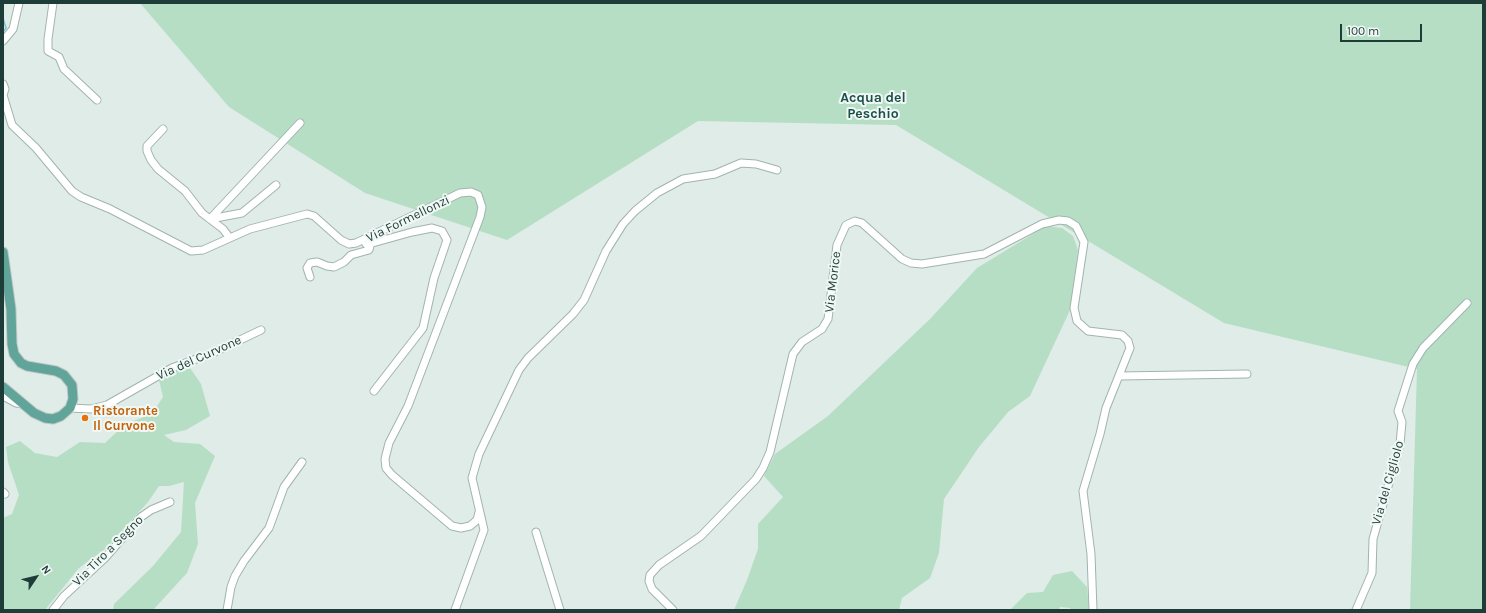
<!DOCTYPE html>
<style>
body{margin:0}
#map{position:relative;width:1486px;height:613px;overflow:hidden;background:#dfece7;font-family:Karla,sans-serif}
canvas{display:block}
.frame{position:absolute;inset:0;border:4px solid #1f3d38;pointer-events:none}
.north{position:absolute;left:16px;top:557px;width:40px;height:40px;-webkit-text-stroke:3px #f0f8f5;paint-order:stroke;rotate:55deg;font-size:11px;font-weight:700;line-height:16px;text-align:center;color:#1f3d38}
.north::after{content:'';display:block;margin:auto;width:14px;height:18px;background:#1f3d38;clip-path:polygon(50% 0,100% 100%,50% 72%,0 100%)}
.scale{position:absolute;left:1340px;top:24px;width:82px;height:18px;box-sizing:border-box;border:2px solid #1f3d38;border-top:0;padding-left:5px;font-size:12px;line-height:14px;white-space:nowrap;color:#1f3d38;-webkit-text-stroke:3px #f0f8f5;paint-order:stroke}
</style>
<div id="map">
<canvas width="1486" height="613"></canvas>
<div class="frame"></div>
<div class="north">N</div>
<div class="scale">100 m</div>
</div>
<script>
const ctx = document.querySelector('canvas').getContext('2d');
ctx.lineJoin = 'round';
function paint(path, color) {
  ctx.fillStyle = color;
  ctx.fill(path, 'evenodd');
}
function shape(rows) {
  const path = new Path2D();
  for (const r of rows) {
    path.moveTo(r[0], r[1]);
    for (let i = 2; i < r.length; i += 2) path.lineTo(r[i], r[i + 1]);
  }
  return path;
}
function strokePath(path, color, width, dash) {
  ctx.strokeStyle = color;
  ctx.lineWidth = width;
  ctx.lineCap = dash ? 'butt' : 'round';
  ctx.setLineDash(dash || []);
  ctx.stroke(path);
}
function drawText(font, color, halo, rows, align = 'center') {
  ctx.font = font + ' Karla,sans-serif';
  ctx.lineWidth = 4;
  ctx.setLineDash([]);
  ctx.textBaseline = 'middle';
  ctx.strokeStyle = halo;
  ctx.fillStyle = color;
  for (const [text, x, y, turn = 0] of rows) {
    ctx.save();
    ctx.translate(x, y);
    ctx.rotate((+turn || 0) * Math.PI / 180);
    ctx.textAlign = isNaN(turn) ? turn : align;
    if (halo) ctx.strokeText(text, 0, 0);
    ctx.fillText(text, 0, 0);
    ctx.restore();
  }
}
const green = shape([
 [140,3,1483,3,1483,610,1410,610,1417,369,1224,323,896,125,698,121,507,240,365,193,229,107],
 [1046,226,1062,228,1073,236,1078,250,1070,310,1030,396,1008,412,979,447,944,499,939,553,930,578,902,598,899,610,734,610,747,580,758,549,758,524,783,497,764,476,775,454,828,416,930,319,977,268],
 [188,365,201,384,210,416,186,430,164,435,174,442,200,444,215,456,195,503,198,544,187,573,153,610,113,610,114,604,153,566,181,532,184,482,169,486,159,486,148,502,105,549,79,568,45,610,3,610,3,518,12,514,19,495,8,462,6,447,20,441,35,453,57,457,80,442,105,443,125,424,152,414,163,397,159,380],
 [1072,571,1087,587,1089,610,1071,610,1070,608,1060,607,1059,610,1010,610,1027,593,1043,592,1053,575]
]);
const stream = shape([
 [3,18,6,28,3,32]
]);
const minor = shape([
 [53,3,48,39,48,51,59,57,64,69,97,100],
 [3,41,13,29,19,3],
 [3,84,5,89,3,95],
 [3,95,12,125,36,148,72,191,81,197,110,209,191,251,203,250,250,229,307,214,314,216,341,240,349,244,356,243,460,193,471,192,478,195,482,207,480,217,408,406,389,443,385,459,386,468,392,475,452,526,461,528,470,526,477,520,479,512],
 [163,129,147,146,147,151,151,160,158,169,185,191,202,213,223,229,229,237],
 [210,219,300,123],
 [210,219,242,213,276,185],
 [369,244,412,232,432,228,442,231,447,240,434,278,423,328,374,391],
 [310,277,307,268,310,263,317,262,327,266,334,267,344,262,351,255,369,250,370,246,366,244],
 [1119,376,1247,374],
 [3,396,16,403,23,404],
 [70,408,91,409,107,405,172,368,215,352,261,330],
 [3,492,5,494],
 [536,532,560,610],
 [53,610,64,596,105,558,141,517,151,510,170,502],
 [227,610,231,587,235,576,244,561,269,528,284,487,302,462],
 [455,610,484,530,472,478,479,454,519,370,528,358,573,314,584,300,606,251,623,224,635,211,657,193,683,179,715,174,741,163,756,164,777,170],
 [673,610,652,589,649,581,650,575,659,565,701,536,756,479,763,468,770,452,793,354,802,342,822,329,828,319,837,245,846,225,855,221,862,223,902,259,911,263,922,264,984,254,1042,224,1059,220,1068,221,1076,226,1084,242,1074,308,1077,321,1088,331,1122,335,1128,341,1130,348,1106,408,1100,434,1083,491,1091,554,1093,610],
 [1356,610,1372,573,1373,539,1400,444,1402,422,1398,411,1413,364,1423,348,1467,303]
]);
const major = shape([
 [3,252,11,309,12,344,14,354,21,363,27,366,56,371,64,375,72,385,73,399,70,408,61,416,53,419,45,418,34,413,3,387]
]);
const markers = [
 [85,418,4,"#e8710a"]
];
const streetNames = [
 ["Via Formellonzi",408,219,-26],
 ["Via Morice",833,282,-83],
 ["Via del Curvone",199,358,-24],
 ["Via del Cigliolo",1388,483,-74],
 ["Via Tiro a Segno",108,551,-45]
];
const foodNames = [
 ["Ristorante",93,411],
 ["Il Curvone",93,426]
];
const neighbourhoodNames = [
 ["Acqua del",873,98],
 ["Peschio",873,114]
];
paint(green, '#b6dec5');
strokePath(stream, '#83c0d5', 1.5);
strokePath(minor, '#a2b4af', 9);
strokePath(major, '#c0c9c7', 11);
strokePath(minor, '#fff', 7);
strokePath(major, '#61a499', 9);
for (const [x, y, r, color] of markers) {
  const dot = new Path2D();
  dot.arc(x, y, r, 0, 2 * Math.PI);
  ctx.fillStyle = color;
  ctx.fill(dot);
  strokePath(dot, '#f0f8f5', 1.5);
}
drawText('13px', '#1f3d38', '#f0f8f5', streetNames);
drawText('bold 13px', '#c56008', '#f0f8f5', foodNames, 'left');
drawText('bold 14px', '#1a5048', '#f0f8f5', neighbourhoodNames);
</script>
